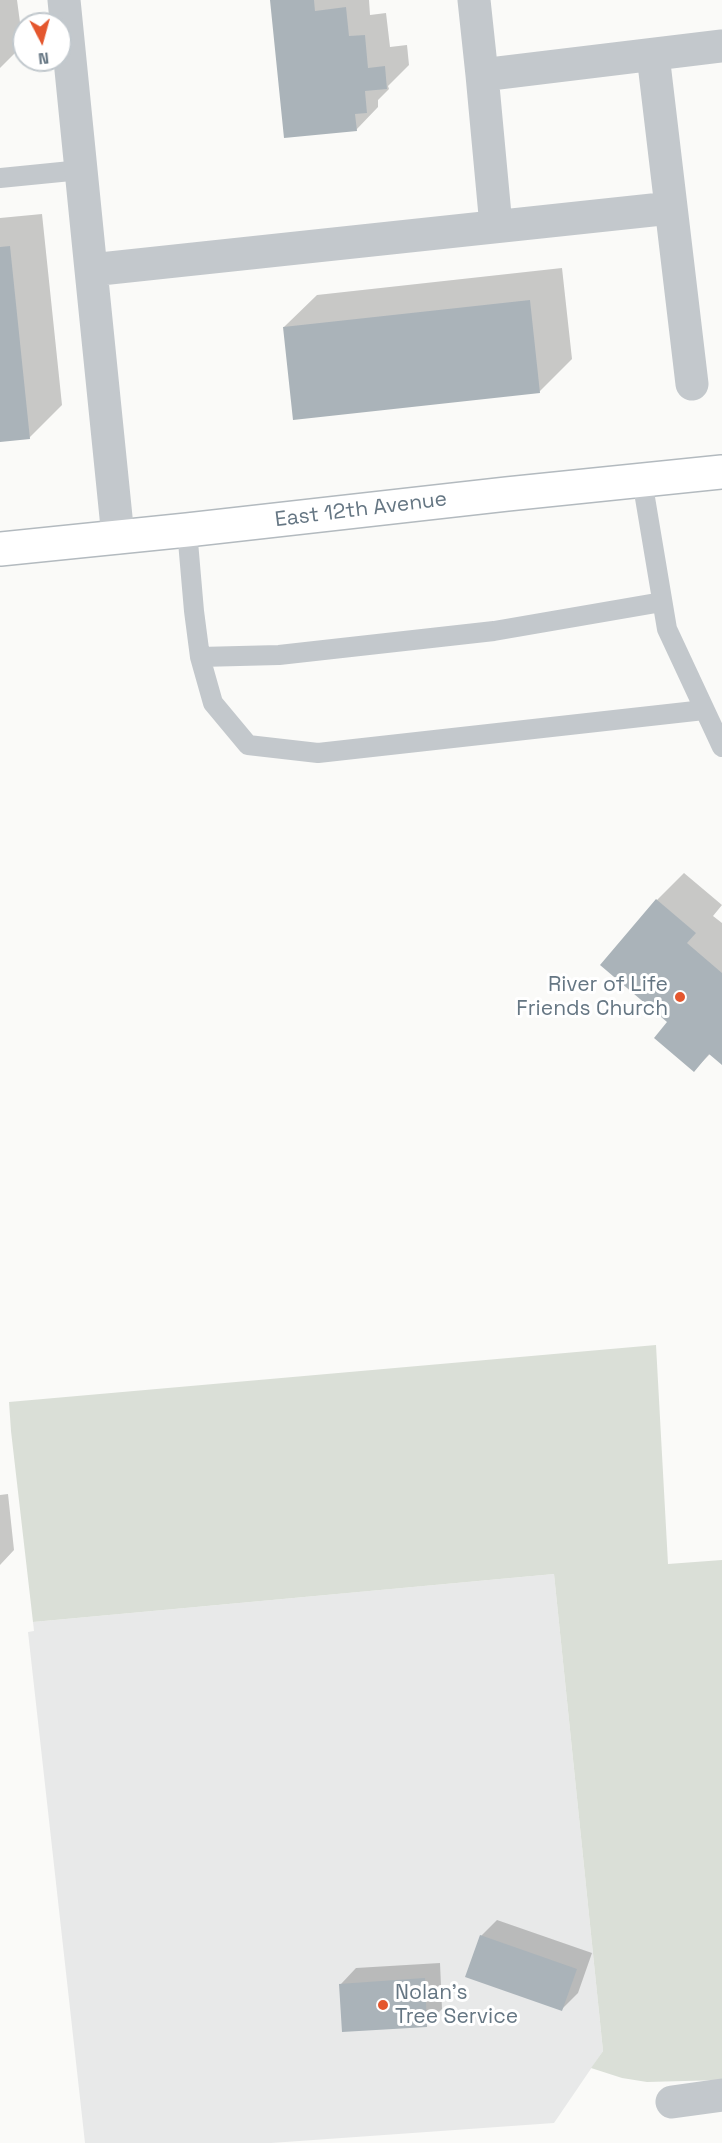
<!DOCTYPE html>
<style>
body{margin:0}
#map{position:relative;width:722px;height:2143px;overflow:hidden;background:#fafaf8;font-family:"Space Grotesk",sans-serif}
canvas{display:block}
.north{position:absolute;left:12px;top:12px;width:60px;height:60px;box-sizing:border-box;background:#fff;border:2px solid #c1c8cd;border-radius:50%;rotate:174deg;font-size:16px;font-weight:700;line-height:24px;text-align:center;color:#657683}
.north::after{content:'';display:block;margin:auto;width:21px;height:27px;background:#e4572e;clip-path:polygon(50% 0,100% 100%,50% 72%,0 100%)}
</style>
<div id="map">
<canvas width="722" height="2143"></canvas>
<div class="north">N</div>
</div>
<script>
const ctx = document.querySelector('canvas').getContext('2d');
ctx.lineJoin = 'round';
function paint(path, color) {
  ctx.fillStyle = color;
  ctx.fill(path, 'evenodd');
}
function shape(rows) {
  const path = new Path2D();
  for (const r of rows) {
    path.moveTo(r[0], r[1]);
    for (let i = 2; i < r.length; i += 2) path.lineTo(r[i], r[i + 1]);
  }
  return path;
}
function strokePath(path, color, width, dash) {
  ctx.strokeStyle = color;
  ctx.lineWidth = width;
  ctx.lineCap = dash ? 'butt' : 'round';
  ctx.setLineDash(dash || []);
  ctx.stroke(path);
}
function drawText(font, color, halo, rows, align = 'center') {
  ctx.font = font + ' "Space Grotesk",sans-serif';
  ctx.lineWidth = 6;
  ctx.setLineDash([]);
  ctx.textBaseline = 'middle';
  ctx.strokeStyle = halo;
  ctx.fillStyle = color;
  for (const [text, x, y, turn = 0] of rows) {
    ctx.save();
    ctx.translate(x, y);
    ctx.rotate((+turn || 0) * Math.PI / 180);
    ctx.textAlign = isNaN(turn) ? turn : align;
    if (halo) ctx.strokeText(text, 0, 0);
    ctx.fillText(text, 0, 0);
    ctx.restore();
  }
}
const built = shape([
 [554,1574,603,2051,554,2123,271,2143,85,2143,28,1632,34,1631,33,1622]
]);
const green = shape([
 [656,1345,668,1564,722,1560,722,2080,647,2082,622,2078,591,2068,603,2051,554,1574,33,1622,11,1431,9,1402]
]);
const shadow = shape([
 [0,0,17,0,23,45,0,68],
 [272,0,369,0,370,15,386,13,390,47,407,45,409,65,388,86,389,89,378,100,378,107,356,130],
 [42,214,62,405,29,438,0,441,0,218],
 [562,268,572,359,539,392,284,327,317,295],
 [684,873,722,905,713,916,722,923,722,1063,711,1053,694,1070,669,1022,602,965,657,900],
 [8,1494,14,1550,0,1565,0,1495],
 [497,1920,592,1953,578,1993,562,2009,481,1936],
 [440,1963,442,2009,426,2025,341,1984,356,1968]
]);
const building = shape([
 [270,0,314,0,315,11,346,7,349,36,365,35,368,68,385,66,387,89,365,91,367,113,355,114,357,131,284,138],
 [10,246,30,439,0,442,0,247],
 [530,300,540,393,293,420,283,327],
 [656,899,696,933,687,943,722,973,722,1065,709,1054,694,1072,654,1038,667,1022,600,965],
 [480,1935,577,1969,562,2011,465,1977],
 [425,1978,427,2027,342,2032,339,1984]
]);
const lane = shape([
 [0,178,81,170],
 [642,480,667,629,722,747],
 [187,530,194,611,200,657,279,655,494,631,662,602],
 [200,657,213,703,248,745,318,753,704,710]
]);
const street = shape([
 [64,0,91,270],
 [474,0,482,75,722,46],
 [653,55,692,384],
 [482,75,496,226],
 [118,537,91,270,671,208],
 [672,2102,722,2095]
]);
const secondary = shape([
 [0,549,187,530,507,494,722,472]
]);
const markers = [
 [680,997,6,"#e4572e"],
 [383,2005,6,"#e4572e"]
];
const streetNames = [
 ["East 12th Avenue",361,510,-7]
];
const poiNames = [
 ["River of Life",668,985],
 ["Friends Church",668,1009],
 ["Nolan's",395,1993,"left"],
 ["Tree Service",395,2017,"left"]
];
paint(built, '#e8e9e9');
paint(green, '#dadfd7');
paint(shadow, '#0003');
paint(building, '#aab3b9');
strokePath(secondary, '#b3babf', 36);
strokePath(lane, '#c3c8cc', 20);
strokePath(street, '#c3c8cc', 33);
strokePath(secondary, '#fff', 33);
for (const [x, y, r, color] of markers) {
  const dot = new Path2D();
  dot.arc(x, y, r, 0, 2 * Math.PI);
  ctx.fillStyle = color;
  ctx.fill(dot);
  strokePath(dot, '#fff', 2);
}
drawText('21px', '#657683', '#fff', streetNames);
drawText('21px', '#657683', '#fff', poiNames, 'right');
</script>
